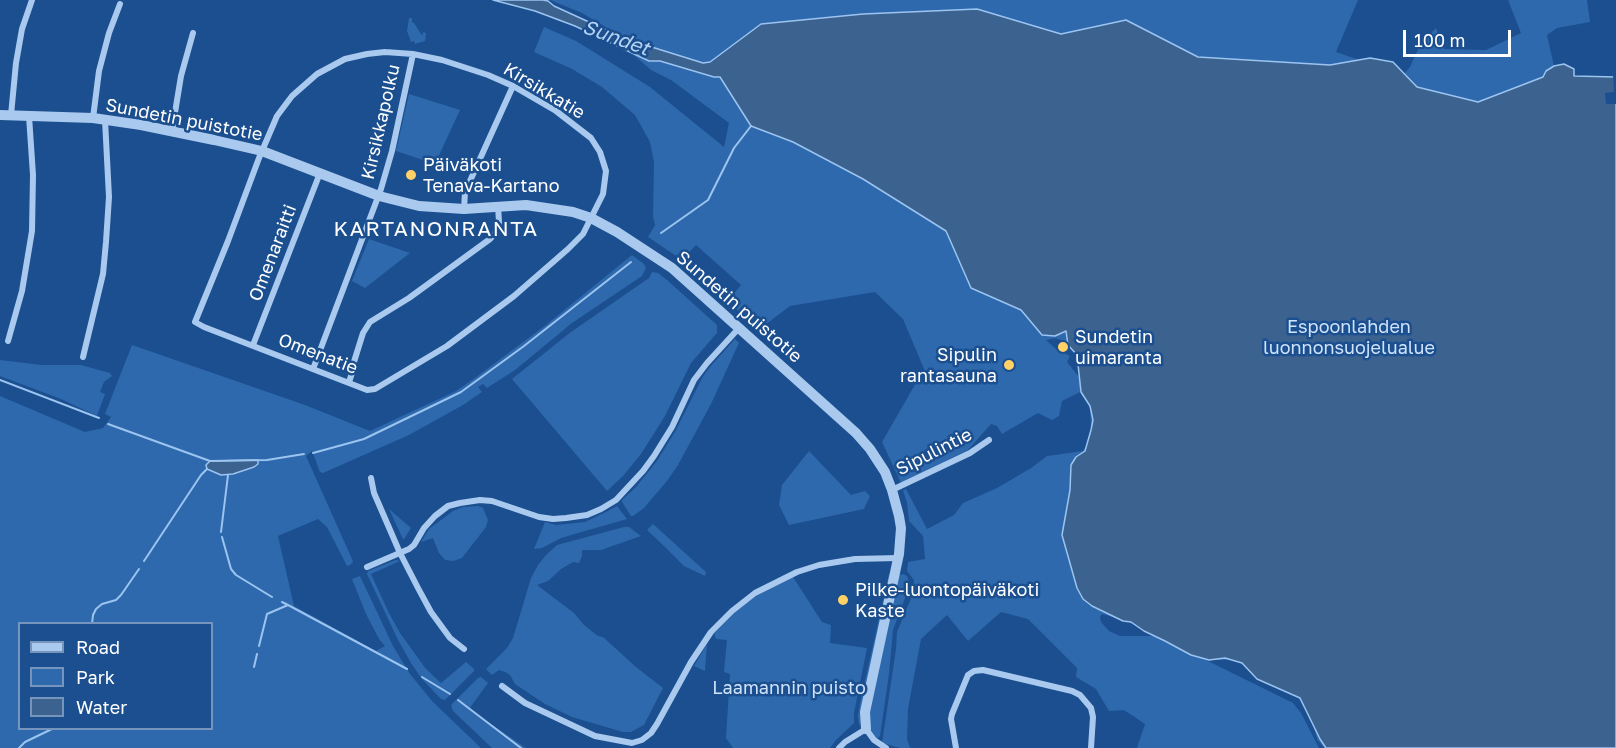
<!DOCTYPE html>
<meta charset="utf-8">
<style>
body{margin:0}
#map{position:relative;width:1616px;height:748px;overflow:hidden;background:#1b4f8f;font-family:"Golos Text",sans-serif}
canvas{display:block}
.legend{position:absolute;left:18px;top:622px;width:195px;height:108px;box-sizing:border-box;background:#1b4f8f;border:2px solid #7695bc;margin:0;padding:8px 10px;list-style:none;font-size:18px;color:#fff}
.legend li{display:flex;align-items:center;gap:12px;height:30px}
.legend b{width:30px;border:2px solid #7695bc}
.scale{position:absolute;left:1403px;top:30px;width:108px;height:27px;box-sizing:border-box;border:3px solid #fff;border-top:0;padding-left:8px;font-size:18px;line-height:21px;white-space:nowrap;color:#fff;-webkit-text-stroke:4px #1b4f8f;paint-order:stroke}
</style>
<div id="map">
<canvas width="1616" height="748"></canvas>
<ul class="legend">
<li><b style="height:8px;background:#a9c9ee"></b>Road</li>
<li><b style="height:16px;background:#2e69ad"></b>Park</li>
<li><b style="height:16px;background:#3c6290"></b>Water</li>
</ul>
<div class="scale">100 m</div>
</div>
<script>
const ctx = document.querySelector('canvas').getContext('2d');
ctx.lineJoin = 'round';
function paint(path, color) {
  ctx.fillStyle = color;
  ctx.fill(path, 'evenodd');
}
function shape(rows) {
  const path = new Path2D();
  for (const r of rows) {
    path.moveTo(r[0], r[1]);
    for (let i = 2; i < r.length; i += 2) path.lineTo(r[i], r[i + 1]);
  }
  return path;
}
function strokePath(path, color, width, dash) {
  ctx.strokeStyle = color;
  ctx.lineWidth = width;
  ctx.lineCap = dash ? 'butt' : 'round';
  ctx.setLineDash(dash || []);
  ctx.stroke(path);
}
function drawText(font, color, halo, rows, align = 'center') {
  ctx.font = font + ' "Golos Text",sans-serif';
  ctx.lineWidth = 5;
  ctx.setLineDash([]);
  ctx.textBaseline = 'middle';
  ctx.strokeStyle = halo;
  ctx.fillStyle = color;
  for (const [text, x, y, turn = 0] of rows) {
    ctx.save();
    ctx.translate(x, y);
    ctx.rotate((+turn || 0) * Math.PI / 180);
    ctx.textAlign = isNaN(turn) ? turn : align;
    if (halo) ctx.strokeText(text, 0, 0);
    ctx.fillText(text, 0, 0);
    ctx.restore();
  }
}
const green = shape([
 [550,0,1358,0,1336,52,1406,76,1404,74,1410,67,1420,45,1436,28,1444,49,1486,50,1521,33,1508,0,1587,0,1590,22,1557,28,1547,35,1554,66,1546,71,1616,748,1324,748,1317,739,1314,727,1298,697,1257,679,1242,663,1234,660,1209,660,1202,658,1293,703,1301,713,1319,748,1137,748,1145,724,1124,710,1109,711,1096,689,1076,677,1077,668,1028,619,1001,612,968,641,947,615,921,639,908,709,907,739,910,748,900,748,882,743,896,649,897,632,914,591,914,580,907,571,908,562,925,559,923,536,909,521,907,503,903,490,906,489,927,529,954,515,963,503,997,488,1031,468,1047,456,1083,451,1088,443,1091,430,1090,406,1080,392,1062,401,1059,416,1052,420,1038,413,1002,434,997,426,991,424,968,450,901,483,882,442,924,369,903,319,875,292,790,306,765,325,762,319,753,325,728,301,741,285,696,245,682,260,648,237,655,225,653,217,654,162,650,142,635,115,602,87,572,69,534,52,544,27,576,41,650,87,724,147,729,123,671,80,651,70,635,56,616,44,614,32,582,13],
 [1055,338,1067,342,1073,343,1079,366,1079,377,1067,362,1070,356,1056,349,1046,340],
 [1102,614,1127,621,1153,636,1120,636,1109,631,1101,622,1100,617],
 [409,18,412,18,412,22,414,23,421,34,423,35,423,32,426,33,425,41,415,44,414,41,411,42,407,31],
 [409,94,460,110,435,164,396,151],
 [369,239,410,253,365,288,352,281],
 [632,255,644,264,646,268,642,276,572,323,515,370,487,388,483,384,478,387,482,392,463,405,409,435,323,473,320,472,312,451,306,456,352,559,353,562,350,565,347,566,327,527,318,519,278,536,294,606,376,651,385,646,379,639,366,614,352,579,360,576,393,646,410,674,432,701,481,748,0,748,0,396,85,432,103,428,111,417,105,414,132,345,305,405,370,431,456,391,475,378,546,325],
 [20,624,212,624,212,728,20,728],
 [652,272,658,273,667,280,717,325,717,333,691,363,665,416,641,454,623,476,607,491,512,379,571,332,649,278],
 [735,339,739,343,738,345,711,404,678,465,667,481,644,508,633,516,631,516,622,502,622,500,636,487,657,461,676,430,702,378,709,368],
 [0,360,42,365,81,365,110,373,112,376,104,382,100,392,105,394,97,416,61,399,0,376],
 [809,451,851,495,865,491,870,496,864,509,789,525,779,505,782,485],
 [478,506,483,508,488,520,486,527,462,558,453,561,445,560,439,553,433,538,421,542,429,529,453,511,463,507],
 [617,506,627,519,561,538,542,548,534,549,545,522,556,525,585,522,606,512],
 [389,509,411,528,404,539,403,539],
 [653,524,706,572,705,576,684,566,665,547,647,530],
 [624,527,629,527,641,536,601,550,582,550,582,556,579,563,573,562,561,569,548,581,537,585,574,613,584,625,598,636,603,637,636,667,663,688,644,725,631,732,623,732,572,717,545,704,515,684,510,675,505,672,499,670,492,675,486,669,507,648,513,638,531,578,538,565,546,555,557,545],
 [396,560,400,561,371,574,389,613,400,633,426,669,441,683,466,662,474,669,474,671,445,700,441,699,422,679,411,663,398,640,367,574,368,571],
 [892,573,861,722,859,726,858,716,860,703,889,574],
 [903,574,907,576,910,585,893,630,889,674,880,736,877,739,872,734,867,722,899,575],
 [793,577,822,622,831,625,830,643,867,648,854,713,854,723,836,740,830,748,733,748,726,738,730,674,724,672,727,640,716,639,714,634,734,613,755,597],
 [707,644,705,671,694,666],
 [481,677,488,683,469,709,526,748,492,748,453,711,451,705,478,678]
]);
const water = shape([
 [493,0,543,0,548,1,554,6,626,39,703,63,710,62,761,24,863,14,977,9,1061,34,1126,20,1198,57,1330,65,1370,58,1393,62,1417,87,1478,102,1543,77,1546,71,1554,66,1564,64,1574,69,1574,76,1616,77,1616,748,1326,748,1320,739,1300,698,1257,679,1242,663,1225,658,1209,660,1191,655,1165,641,1144,631,1131,622,1123,621,1092,606,1083,599,1077,588,1062,535,1070,490,1071,465,1076,457,1085,451,1091,430,1093,420,1090,406,1081,392,1077,355,1068,345,1066,331,1055,336,1042,335,1021,310,971,288,946,231,863,179,793,142,751,126,720,77,714,77,660,61,649,61,575,26,535,11,493,0],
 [258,460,258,464,254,467,233,474,221,475,207,469,206,465,210,461,258,460]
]);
const pier = shape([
 [1613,75,1616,75,1616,104,1606,104,1605,93,1614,92]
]);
const stream = shape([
 [661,233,708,200,734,148,751,126],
 [0,380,99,418],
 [108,424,210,461,267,460,304,454],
 [313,453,364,439,461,392,524,346,631,262],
 [221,532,228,475],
 [222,537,231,569,236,575,272,597],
 [144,561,201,475,207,469],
 [282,602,288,605],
 [92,624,93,615,96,609,102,604,116,600,121,595,139,569],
 [259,646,267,614,288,605,407,669],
 [254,667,257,654],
 [422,677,450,694],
 [458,700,521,748],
 [19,748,25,742,54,728]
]);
const minor = shape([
 [385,52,413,54,442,60,488,75,513,86,556,111,591,138,600,152,606,171,603,194,583,234,568,249,514,296,447,346,375,389,367,390,204,327,195,322,228,241,259,158,277,116,292,96,317,74,345,59,367,54,385,52],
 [11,115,16,63,22,29,32,0],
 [93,118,99,71,109,33,120,4],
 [172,131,181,76,193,33],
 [464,209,465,192,513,86],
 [8,341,22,291,32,231,33,175,29,116],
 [253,345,320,173],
 [83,357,103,274,106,242,109,197,105,120],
 [313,369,381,189,392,151,413,54],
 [349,382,353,370,353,365,363,333,370,322,409,298,490,239,497,231,499,222,498,206],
 [371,478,374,493,400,553,418,588,431,612,450,638,464,649],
 [892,490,970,453,989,440],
 [367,567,409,549,414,545,424,528,435,516,448,506,460,503,480,500,492,501,539,517,553,519,566,518,587,515,601,509,616,500,643,471,654,456,672,427,694,380,707,363,739,328],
 [502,686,525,703,595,736,632,743,642,740,651,733,657,724,691,662,711,632,732,611,755,593,797,572,819,565,855,559,898,558],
 [839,748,845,742,866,729,874,740,886,748],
 [956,748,951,719,952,714,968,675,974,671,983,670,1072,691,1080,695,1091,708,1093,717,1091,748]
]);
const tertiary = shape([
 [0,115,93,118,141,125,214,140,262,151,379,196,419,206,464,209,526,205,573,212,591,218,617,232,672,268,856,433,870,449,885,472,892,490,899,516,901,528,899,554,865,712,866,729]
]);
const markers = [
 [411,175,6,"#ffd166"],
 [1063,347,6,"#ffd166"],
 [1009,365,6,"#ffd166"],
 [843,600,6,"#ffd166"]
];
const streetNames = [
 ["Kirsikkatie",544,91,31],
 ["Sundetin puistotie",184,120,11],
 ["Kirsikkapolku",381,122,-77],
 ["Omenaraitti",273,253,-69],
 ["Sundetin puistotie",739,307,41],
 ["Omenatie",318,354,21],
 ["Sipulintie",934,452,-27]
];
const poiNames = [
 ["Päiväkoti",423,165],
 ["Tenava-Kartano",423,186],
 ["Sundetin",1075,337],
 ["uimaranta",1075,358],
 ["Sipulin",997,355,"right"],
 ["rantasauna",997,376,"right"],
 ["Pilke-luontopäiväkoti",855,590],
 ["Kaste",855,611]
];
const parkNames = [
 ["Espoonlahden",1349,327],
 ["luonnonsuojelualue",1349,348],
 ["Laamannin puisto",789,688]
];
const waterNames = [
 ["Sundet",616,38,20]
];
const quarterNames = [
 ["KARTANONRANTA",436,229]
];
paint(green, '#2e69ad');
paint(water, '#3c6290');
strokePath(water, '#9cc4f0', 1.5);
paint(pier, '#1b4f8f');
strokePath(stream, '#9cc4f0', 2);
strokePath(minor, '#a9c9ee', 6);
strokePath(tertiary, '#a9c9ee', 10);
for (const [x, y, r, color] of markers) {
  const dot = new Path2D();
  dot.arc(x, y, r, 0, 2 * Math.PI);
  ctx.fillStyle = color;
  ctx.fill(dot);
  strokePath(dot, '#1b4f8f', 2);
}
drawText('18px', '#fff', '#1b4f8f', streetNames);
drawText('18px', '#fff', '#1b4f8f', poiNames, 'left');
drawText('18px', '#cfe3fa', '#1b4f8f', parkNames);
drawText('italic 20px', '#b5d3f5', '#1b4f8f', waterNames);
ctx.letterSpacing = '1.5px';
drawText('21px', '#fff', '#1b4f8f', quarterNames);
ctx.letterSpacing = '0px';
</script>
